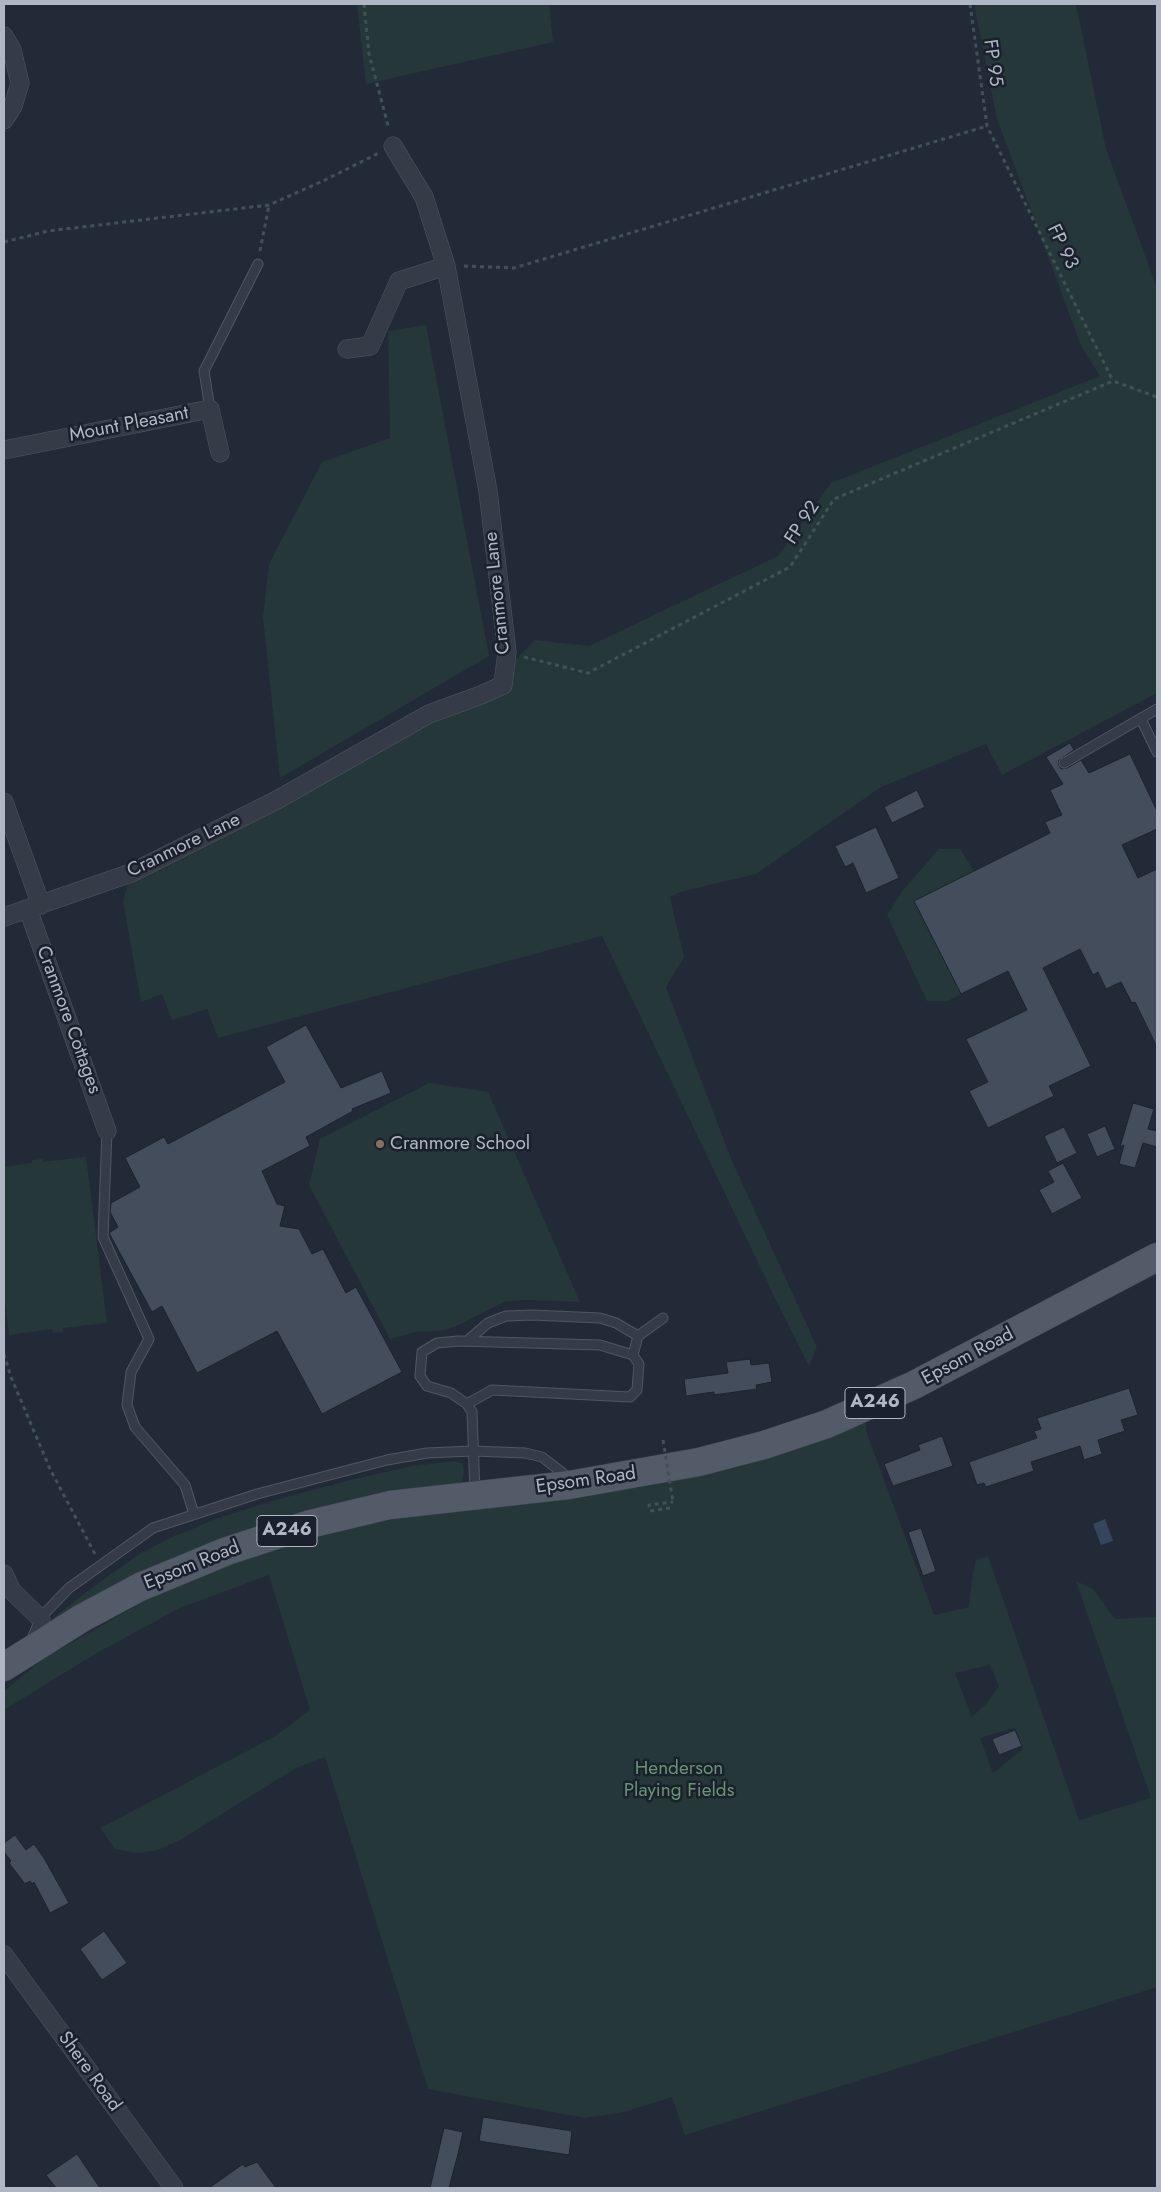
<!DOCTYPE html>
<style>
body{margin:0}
#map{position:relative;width:1161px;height:2192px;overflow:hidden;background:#222a37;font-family:Jost,sans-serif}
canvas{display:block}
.frame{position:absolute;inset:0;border:5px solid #b0b7c4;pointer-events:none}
</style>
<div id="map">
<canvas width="1161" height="2192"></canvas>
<div class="frame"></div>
</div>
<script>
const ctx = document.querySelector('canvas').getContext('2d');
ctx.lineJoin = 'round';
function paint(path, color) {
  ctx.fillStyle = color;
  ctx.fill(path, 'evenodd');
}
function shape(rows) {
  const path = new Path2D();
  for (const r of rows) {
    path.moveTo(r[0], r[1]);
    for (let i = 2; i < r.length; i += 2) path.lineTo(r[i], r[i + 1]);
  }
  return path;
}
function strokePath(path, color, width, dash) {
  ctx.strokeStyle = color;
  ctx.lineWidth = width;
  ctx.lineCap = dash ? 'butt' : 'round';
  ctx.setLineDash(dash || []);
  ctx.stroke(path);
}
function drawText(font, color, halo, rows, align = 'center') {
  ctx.font = font + ' Jost,sans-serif';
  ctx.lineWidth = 5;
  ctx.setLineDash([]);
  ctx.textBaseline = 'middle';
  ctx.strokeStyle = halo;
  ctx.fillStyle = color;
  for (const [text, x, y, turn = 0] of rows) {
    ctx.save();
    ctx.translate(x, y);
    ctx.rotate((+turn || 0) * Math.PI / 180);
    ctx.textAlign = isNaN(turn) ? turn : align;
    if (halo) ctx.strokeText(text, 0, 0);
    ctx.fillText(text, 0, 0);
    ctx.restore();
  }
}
const green = shape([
 [357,4,549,4,553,42,366,84],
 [974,4,1076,4,1106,149,1157,288,1157,693,1002,775,986,744,881,787,756,874,680,892,670,897,684,957,666,987,731,1159,817,1347,809,1366,773,1294,602,936,218,1038,207,1009,172,1020,162,994,141,1002,123,901,131,873,481,695,535,640,589,646,778,556,831,483,1100,376,1082,348,997,119],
 [426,325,489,656,280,778,263,617,269,564,322,462,390,438,388,331],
 [939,849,960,849,974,871,914,901,961,994,948,1001,927,1001,887,915,903,890],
 [429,1083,488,1092,580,1302,525,1300,504,1302,459,1325,445,1330,416,1332,390,1339,309,1185,320,1139],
 [86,1157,107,1323,63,1328,63,1332,53,1333,52,1329,9,1335,4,1291,4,1167,32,1163,32,1160,43,1159,43,1162],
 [866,1422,866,1431,934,1615,969,1607,972,1579,976,1560,988,1556,1079,1820,1151,1798,1076,1581,1093,1589,1115,1619,1157,1617,1157,1987,685,2135,672,2097,624,2112,585,2118,428,2089,325,1757,296,1768,180,1840,158,1850,138,1853,115,1849,100,1828,274,1737,310,1710,269,1575,180,1608,95,1654,4,1710,4,1691,43,1659,176,1583,242,1555,390,1513,738,1467],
 [990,1665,999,1686,987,1703,972,1717,955,1673],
 [1014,1728,1023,1749,993,1773,980,1738],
 [456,1461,463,1464,464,1472,462,1481,452,1487,55,1622,53,1618,89,1590,138,1555,168,1539,216,1519,272,1501,346,1481,412,1466]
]);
const water = shape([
 [1105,1519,1113,1541,1101,1545,1093,1524]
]);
const building = shape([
 [1070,743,1074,750,1059,760,1058,764,1061,769,1067,768,1081,760,1089,773,1130,754,1157,811,1157,829,1122,845,1138,878,1157,869,1157,1047,1135,1002,1132,1003,1121,982,1106,989,1098,972,1093,975,1080,949,1043,968,1091,1066,1049,1086,1054,1096,988,1128,969,1091,988,1082,966,1039,1027,1010,1008,971,961,994,914,901,1050,833,1045,822,1062,815,1050,790,1063,784,1046,757,1070,743],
 [917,790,925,807,892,823,884,807,917,790],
 [876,827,899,878,866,893,853,863,845,867,835,846,876,827],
 [306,1025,341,1088,382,1071,391,1093,352,1109,353,1111,306,1137,310,1146,262,1171,277,1204,285,1206,280,1226,299,1229,312,1254,323,1249,346,1293,356,1287,402,1372,322,1414,277,1331,197,1373,162,1306,152,1312,109,1233,118,1227,110,1212,111,1203,140,1187,125,1158,164,1137,168,1144,285,1082,266,1047,306,1025],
 [1133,1103,1154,1109,1148,1129,1157,1131,1157,1147,1143,1143,1135,1168,1119,1164,1124,1145,1120,1147,1133,1103],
 [1105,1126,1115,1149,1097,1157,1087,1134,1105,1126],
 [1064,1127,1077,1153,1057,1163,1044,1136,1064,1127],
 [1063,1163,1082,1198,1052,1214,1039,1190,1054,1182,1048,1171,1063,1163],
 [750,1359,751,1365,769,1363,772,1382,756,1385,757,1389,714,1395,714,1392,686,1396,684,1379,728,1373,726,1362,750,1359],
 [1129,1388,1138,1415,1121,1420,1125,1431,1098,1440,1102,1454,1084,1460,1080,1446,1031,1462,1034,1471,986,1487,984,1483,977,1485,969,1462,1037,1438,1034,1431,1041,1429,1037,1418,1129,1388],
 [942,1436,953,1466,893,1486,884,1464,920,1450,918,1445,942,1436],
 [921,1528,936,1571,923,1576,908,1532,921,1528],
 [1015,1730,1022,1746,999,1755,992,1739,1015,1730],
 [15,1835,26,1850,34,1844,44,1858,69,1903,50,1913,34,1882,32,1884,30,1881,25,1884,9,1863,11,1861,4,1852,4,1843,15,1835],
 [104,1931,127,1963,102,1980,80,1949,104,1931],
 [483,2117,572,2131,569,2155,479,2141,483,2117],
 [444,2128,463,2132,458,2154,449,2188,430,2188,444,2128],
 [77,2154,100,2188,56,2188,46,2175,77,2154],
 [257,2162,276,2188,209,2188,243,2164,245,2167,257,2162]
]);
const path = shape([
 [364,4,369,54,389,129],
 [970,4,987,126,1113,381],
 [4,242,48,231,269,205,325,180,379,153],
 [260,251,269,205],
 [464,266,514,268,987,126],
 [524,657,588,673,790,567,834,499,1113,381,1157,397],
 [4,1354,11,1377,50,1469,95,1554],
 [670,1508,650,1511,649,1505,673,1502]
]);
const lane = shape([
 [210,409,204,371,258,264],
 [1141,719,1157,752],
 [1064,763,1157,709],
 [107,1131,103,1237,149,1339,131,1372,127,1405,135,1427,185,1485,194,1514],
 [467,1341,488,1323,506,1316,532,1315,600,1318,616,1323,638,1336],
 [633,1355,638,1336,663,1318],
 [467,1404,492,1390,630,1397,637,1390,639,1364,633,1355,600,1345,458,1341,437,1343,422,1352,420,1376,427,1386,451,1393,467,1404,472,1412,475,1492],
 [31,1641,41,1617,69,1588,153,1528,257,1494,387,1460,427,1453,473,1451,525,1453,542,1457,564,1474,567,1481]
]);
const street = shape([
 [4,36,12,50,20,83,13,106,4,120],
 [347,349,370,346,399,281,446,266],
 [4,450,210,409,220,453],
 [4,802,41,905],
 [28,909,107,1131],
 [4,917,131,873,275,801,429,714,481,695,503,685,507,652,488,491,446,266,424,197,393,146],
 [4,1574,12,1591,41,1619],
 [4,1955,174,2188]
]);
const primary = shape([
 [4,1667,82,1618,140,1587,227,1551,310,1524,390,1505,569,1485,699,1462,764,1445,827,1424,914,1385,1157,1257]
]);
const pathBridge = shape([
 [663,1440,673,1502]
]);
const markers = [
 [380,1144,5,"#8d6e63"]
];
const shields = [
 [875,1403,60],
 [287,1531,60]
];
const shieldNames = [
 ["A246",875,1403],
 ["A246",287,1531]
];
const streetNames = [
 ["FP 95",992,63,82],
 ["FP 93",1062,247,64],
 ["Mount Pleasant",129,425,-11],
 ["FP 92",803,523,-57],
 ["Cranmore Lane",498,593,-96],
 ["Cranmore Lane",184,846,-26],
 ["Cranmore Cottages",68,1020,70],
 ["Epsom Road",968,1357,-28],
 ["Epsom Road",586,1481,-8],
 ["Epsom Road",192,1566,-22],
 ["Shere Road",89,2072,54]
];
const poiNames = [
 ["Cranmore School",390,1144]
];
const parkNames = [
 ["Henderson",679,1769],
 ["Playing Fields",679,1791]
];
paint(green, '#253739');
paint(water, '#36455e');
paint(building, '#434d5c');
strokePath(building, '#1d232f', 1);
strokePath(lane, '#505763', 11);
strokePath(street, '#505763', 19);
strokePath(primary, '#3e4551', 29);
strokePath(path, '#415256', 3, [4, 4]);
strokePath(lane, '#353c48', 9);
strokePath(street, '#353c48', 18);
strokePath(primary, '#535b68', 28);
strokePath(pathBridge, '#415256', 3, [4, 4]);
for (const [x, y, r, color] of markers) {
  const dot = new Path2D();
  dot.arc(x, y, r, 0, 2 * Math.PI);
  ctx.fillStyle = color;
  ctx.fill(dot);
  strokePath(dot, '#1b212c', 2);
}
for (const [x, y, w] of shields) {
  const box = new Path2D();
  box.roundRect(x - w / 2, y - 15.5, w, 31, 4);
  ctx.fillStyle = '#1b212c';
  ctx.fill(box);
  strokePath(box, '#b0b7c4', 1);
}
drawText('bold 18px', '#b0b7c4', null, shieldNames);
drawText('19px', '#b0b7c4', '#1b212c', streetNames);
drawText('19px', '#b0b7c4', '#1b212c', poiNames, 'left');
drawText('19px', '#689474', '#1b212c', parkNames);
</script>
